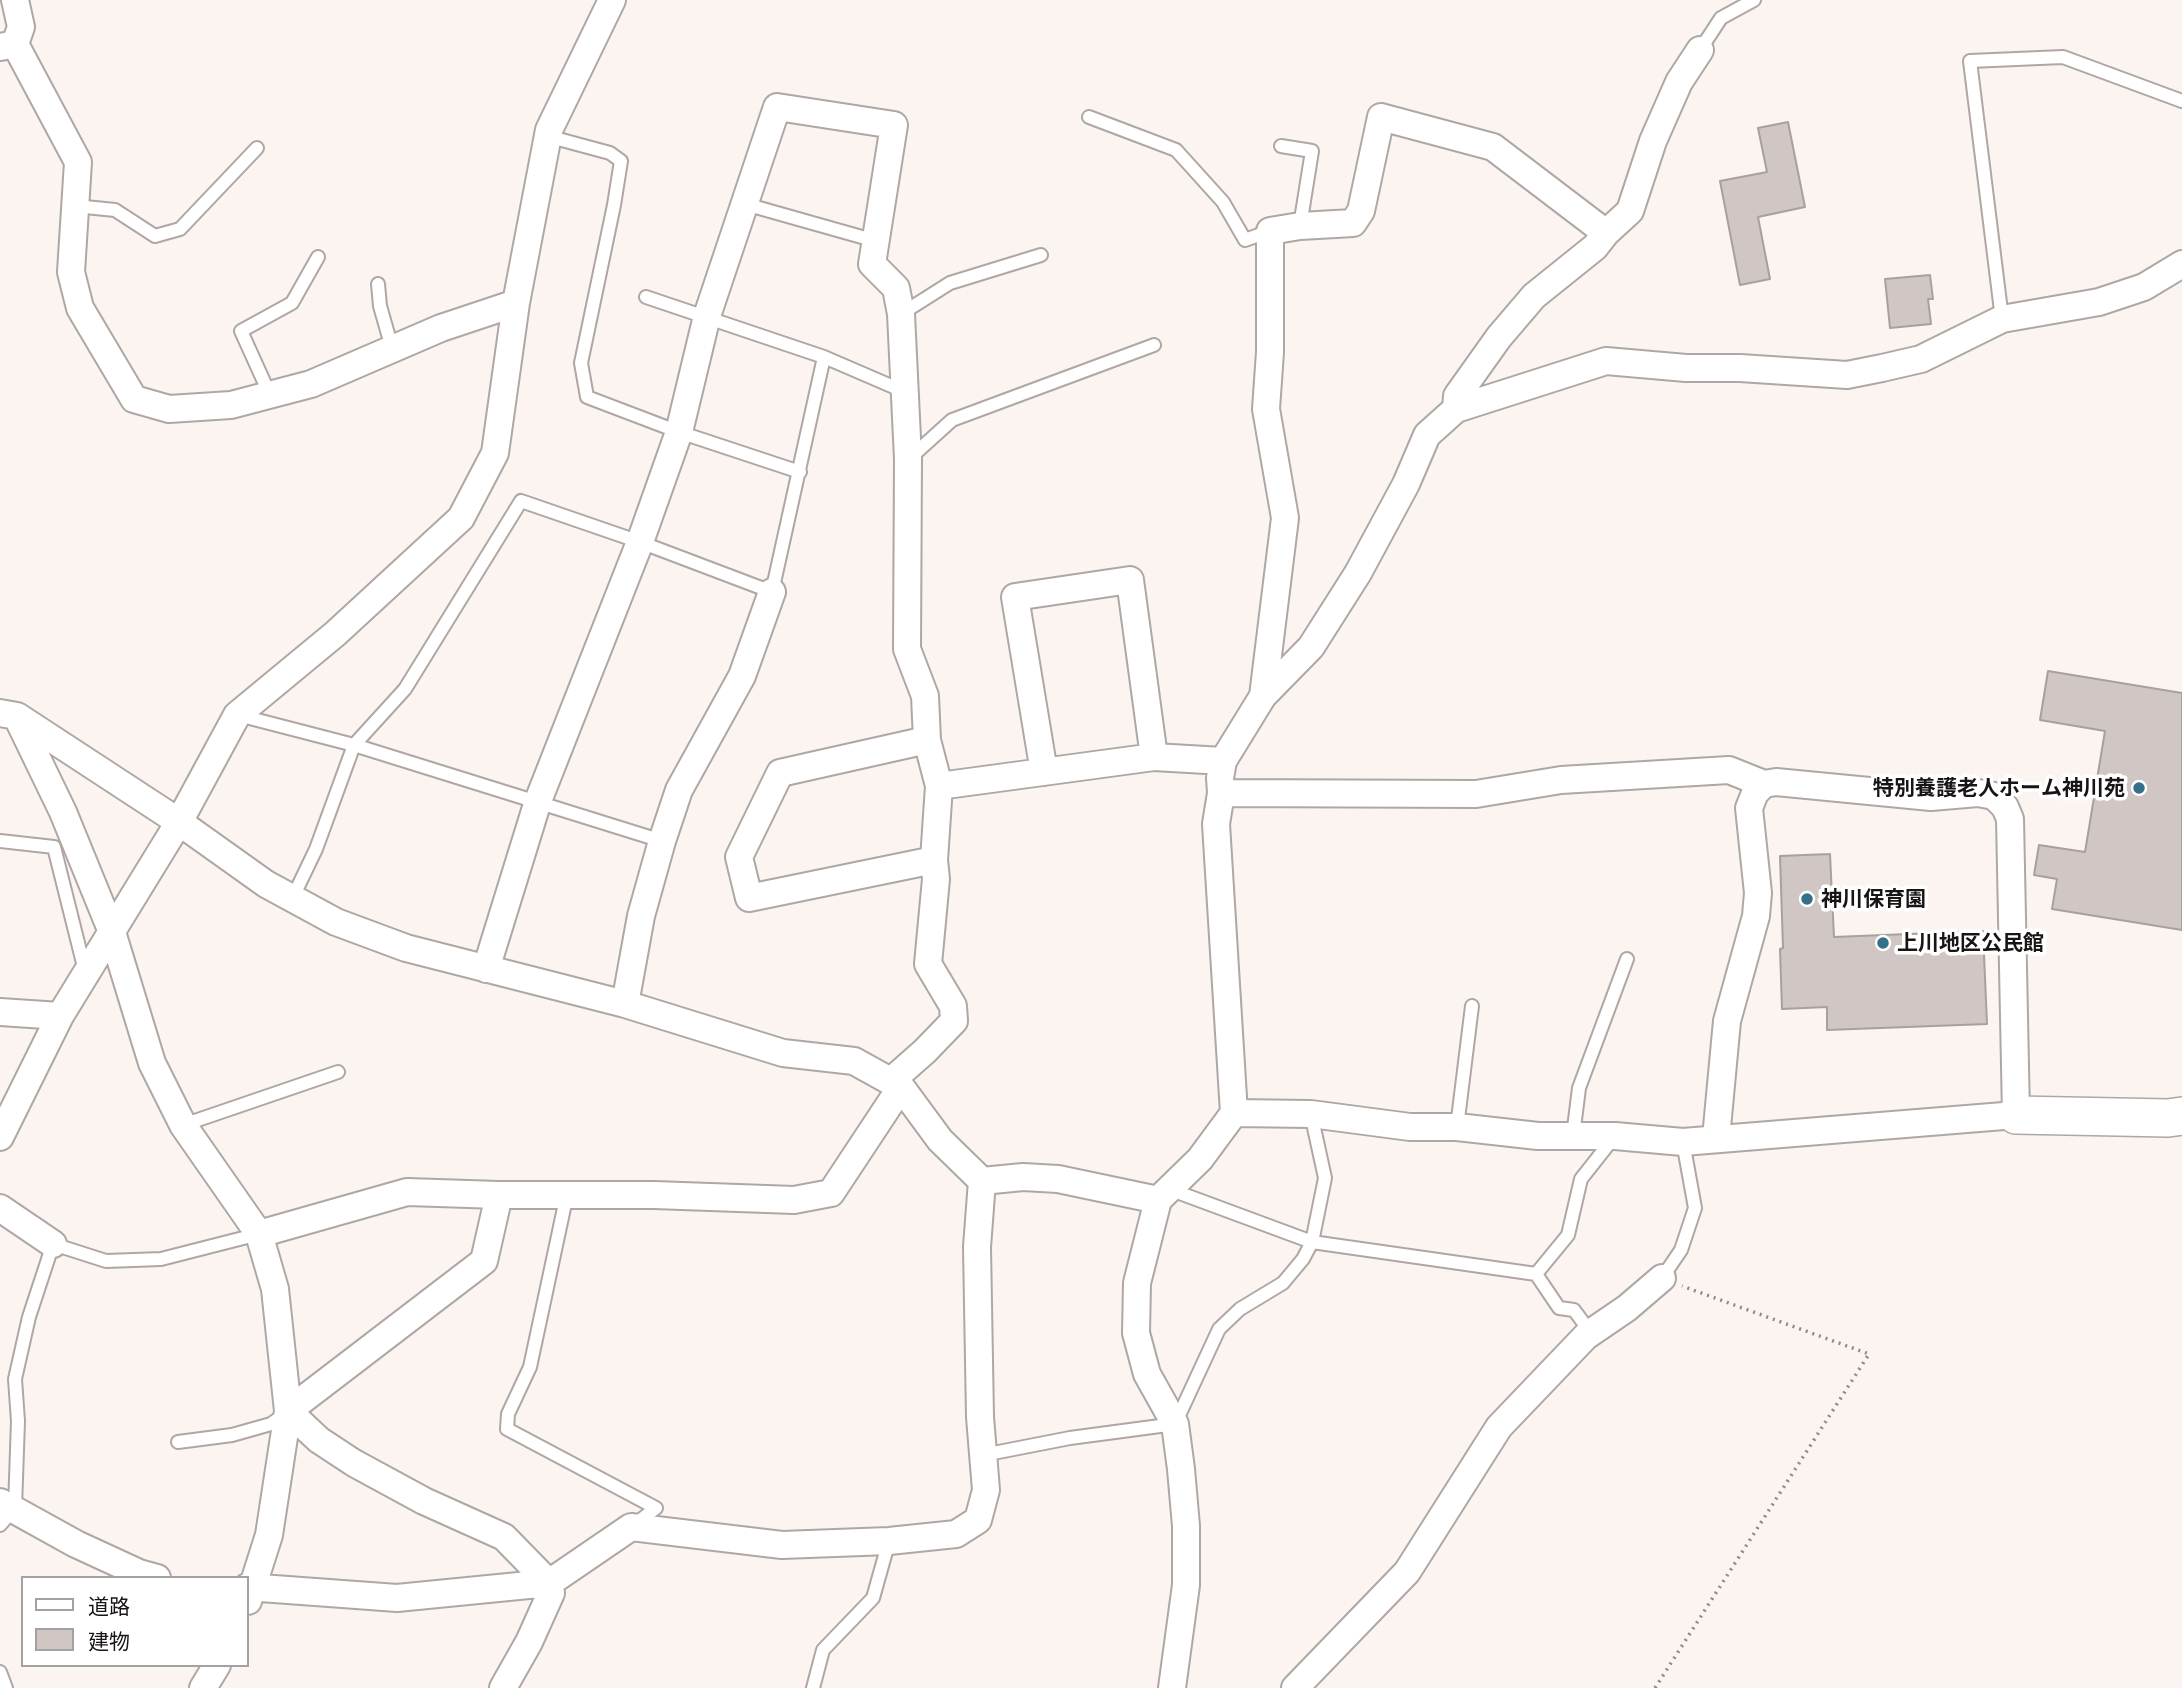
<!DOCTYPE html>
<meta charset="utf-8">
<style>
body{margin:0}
#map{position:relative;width:2182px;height:1688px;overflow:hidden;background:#fcf4f0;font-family:"Golos Text","Noto Sans JP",sans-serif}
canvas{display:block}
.legend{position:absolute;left:21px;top:1576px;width:228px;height:91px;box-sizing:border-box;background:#fff;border:2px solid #a3a1a1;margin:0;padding:9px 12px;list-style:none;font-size:21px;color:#181514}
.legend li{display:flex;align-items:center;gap:14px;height:35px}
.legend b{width:35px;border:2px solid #a3a1a1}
</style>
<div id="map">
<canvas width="2182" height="1688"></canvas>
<ul class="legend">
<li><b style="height:9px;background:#fff"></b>道路</li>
<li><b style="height:19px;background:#d0c7c4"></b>建物</li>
</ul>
</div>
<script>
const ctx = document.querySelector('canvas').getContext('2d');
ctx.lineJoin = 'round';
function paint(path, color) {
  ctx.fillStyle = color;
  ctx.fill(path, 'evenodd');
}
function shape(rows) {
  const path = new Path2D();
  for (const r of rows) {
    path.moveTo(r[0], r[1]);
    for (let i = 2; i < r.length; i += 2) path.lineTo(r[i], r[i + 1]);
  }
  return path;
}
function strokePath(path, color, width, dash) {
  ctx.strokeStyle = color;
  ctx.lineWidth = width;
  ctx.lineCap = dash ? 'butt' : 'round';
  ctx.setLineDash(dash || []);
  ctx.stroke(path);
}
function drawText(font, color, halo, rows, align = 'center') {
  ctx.font = font + ' "Golos Text","Noto Sans JP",sans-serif';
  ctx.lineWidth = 7;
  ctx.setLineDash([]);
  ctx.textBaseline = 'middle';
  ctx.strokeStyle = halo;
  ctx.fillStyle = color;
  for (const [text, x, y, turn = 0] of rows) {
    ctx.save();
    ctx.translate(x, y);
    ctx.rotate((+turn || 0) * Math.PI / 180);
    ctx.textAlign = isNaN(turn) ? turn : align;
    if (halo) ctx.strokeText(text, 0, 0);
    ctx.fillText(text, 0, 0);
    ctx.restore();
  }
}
const building = shape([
 [1788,122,1805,207,1758,217,1770,279,1740,285,1720,181,1767,172,1758,128,1788,122],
 [1930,275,1933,299,1928,299,1931,324,1890,328,1885,279,1930,275],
 [2048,671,2182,693,2182,930,2052,909,2057,879,2034,875,2039,845,2085,852,2105,731,2040,720,2048,671],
 [1830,854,1834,937,1983,931,1987,1024,1827,1030,1827,1007,1782,1009,1780,949,1783,948,1780,856,1830,854]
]);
const path = shape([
 [1655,1688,1869,1354,1682,1286]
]);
const lane = shape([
 [1700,50,1721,18,1754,0],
 [1089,117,1176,150,1223,202,1245,240,1270,231],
 [547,136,610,153,621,161,614,205,581,363,587,397,679,432,800,472],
 [1281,146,1312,151,1300,226],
 [745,204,876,241],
 [75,206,115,210,155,236,180,229,257,148],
 [378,284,380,306,392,348],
 [646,297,824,357,903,391],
 [901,314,950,283,1041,255],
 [2002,319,1970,61,2063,57,2182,101],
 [270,395,241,331,292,303,318,257],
 [910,458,952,420,1154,345],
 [238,715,354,745,662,841],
 [0,841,54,847,85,971],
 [293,897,316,849,354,745,405,689,521,501,640,542,772,592,824,357],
 [183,1125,338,1072],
 [1457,1127,1472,1006],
 [1573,1136,1579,1088,1627,959],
 [1169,1189,1312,1242,1536,1274,1568,1235,1581,1179,1615,1136],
 [567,1194,530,1367,508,1414,507,1429,656,1508,634,1525],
 [1536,1274,1559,1308,1574,1310,1591,1333],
 [1662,1278,1681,1250,1695,1208,1683,1142],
 [178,1442,232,1435,271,1424,285,1414],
 [983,1455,1070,1438,1175,1424,1219,1329,1240,1309,1283,1283,1303,1259,1312,1242,1325,1178,1311,1114],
 [0,1525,15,1508,18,1421,15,1379,29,1317,53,1244,106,1261,161,1259,259,1234],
 [0,1672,6,1688],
 [813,1688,823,1650,873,1598,889,1541]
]);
const street = shape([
 [15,0,21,27,15,44],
 [0,47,15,44,78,162,71,272,80,308,134,399,169,409,231,405,311,384,441,328,516,303],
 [1456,409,1457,396,1499,337,1534,296,1595,247,1606,233,1630,211,1653,141,1679,82,1700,50],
 [1263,696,1285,518,1266,409,1270,352,1270,231,1300,226,1353,223,1361,211,1381,117,1493,147,1606,233],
 [0,713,17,716,179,822,266,884,336,922,406,948,625,1004,783,1053,854,1061,901,1087,940,1140,982,1181,977,1247,980,1417,986,1490,978,1520,956,1534,889,1541,782,1545,631,1527,549,1583,397,1598,247,1587],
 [17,717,63,812,112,932,152,1063,183,1125,259,1234,275,1289,288,1411,269,1535,248,1601],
 [1044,772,1015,597,1130,580,1154,757],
 [939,786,1154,757,1223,761],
 [1221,793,1476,794,1561,780,1729,770,1764,784,1755,793,1749,808,1758,893,1756,916,1727,1021,1716,1138],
 [486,969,538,801,640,542,679,432,707,316,777,107,894,125,872,264,896,288,901,314,908,459,907,649,925,696,927,740,939,786,934,860,749,898,739,857,780,773,927,740],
 [625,1004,641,916,662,841,679,790,742,676,772,592],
 [0,1012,60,1016],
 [891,1081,925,1051,954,1021,953,1006,928,964,936,879,934,860],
 [1234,1113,1311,1114,1410,1127,1457,1127,1538,1136,1615,1136,1683,1142,2016,1115,2010,819,2005,807,1994,796,1978,793,1931,797,1776,782,1764,784],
 [0,1137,60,1016,179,822,237,715,335,634,461,518,495,453,516,303,549,130,612,0],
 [982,1181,1023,1177,1058,1179,1158,1200],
 [0,1208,53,1244],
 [259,1234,407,1192,499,1195,654,1195,794,1200,831,1193,901,1087],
 [288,1411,319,1440,354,1463,424,1501,504,1537,549,1583,551,1593,529,1642,503,1688],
 [288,1411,484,1261,499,1195],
 [0,1502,76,1544,139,1573,157,1578],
 [203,1688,217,1665],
 [1172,1688,1186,1585,1186,1526,1181,1469,1175,1424,1147,1374,1136,1333,1137,1283,1158,1200,1200,1159,1234,1113,1216,824,1221,793,1220,778,1223,761,1263,696,1311,647,1358,573,1406,484,1427,435,1456,409,1606,361,1686,368,1740,368,1847,375,1882,368,1921,359,2002,319,2099,302,2144,287,2182,264],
 [1295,1688,1407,1572,1499,1427,1586,1336,1627,1308,1662,1278]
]);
const secondary = shape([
 [2016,1115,2168,1118,2182,1116]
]);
const markers = [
 [2139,788,7,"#347087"],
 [1807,899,7,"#347087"],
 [1883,943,7,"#347087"]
];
const poiNames = [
 ["特別養護老人ホーム神川苑",2125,788,"right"],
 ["神川保育園",1821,899],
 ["上川地区公民館",1897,943]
];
paint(building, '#d0c7c4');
strokePath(building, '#a8a09c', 2);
strokePath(lane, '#afa7a3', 16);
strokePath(street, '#afa7a3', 30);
strokePath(secondary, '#afa7a3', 40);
strokePath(path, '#8f8a87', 3.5, [2, 5]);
strokePath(lane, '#fff', 12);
strokePath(street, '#fff', 26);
strokePath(secondary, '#fff', 37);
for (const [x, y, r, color] of markers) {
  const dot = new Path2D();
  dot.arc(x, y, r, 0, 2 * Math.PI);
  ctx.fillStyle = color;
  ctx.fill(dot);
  strokePath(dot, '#fff', 2.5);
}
drawText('bold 21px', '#181514', '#fff', poiNames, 'left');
</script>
